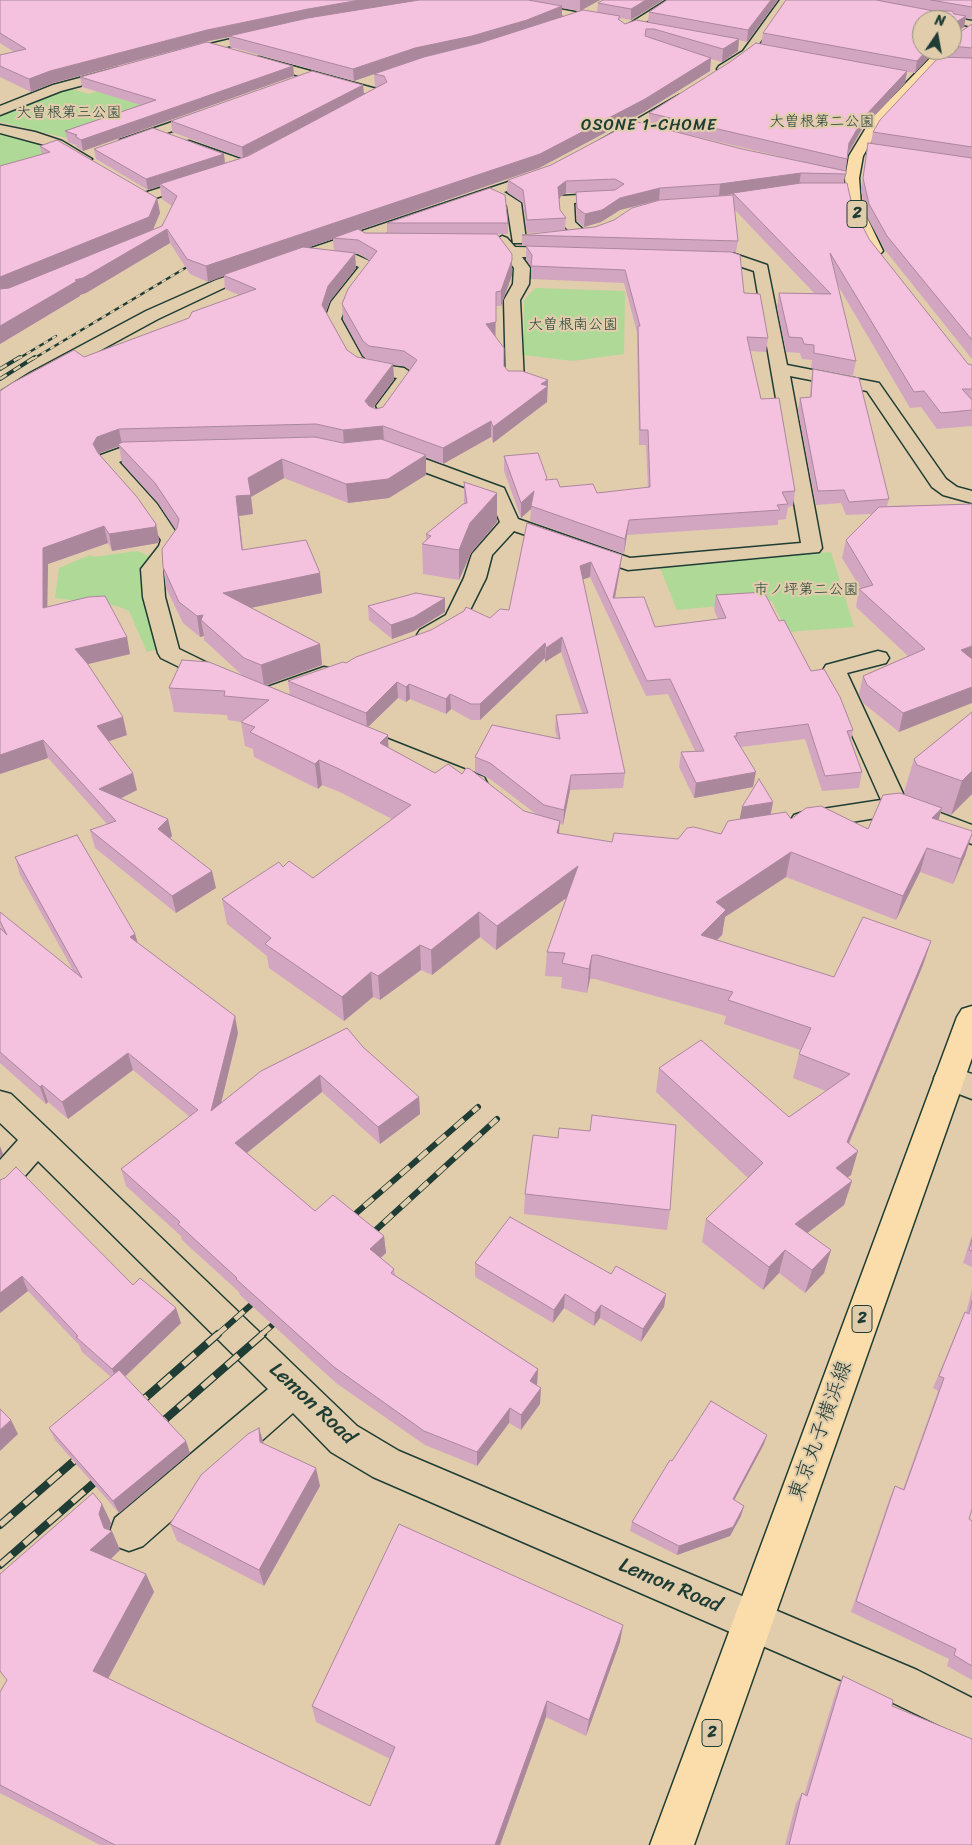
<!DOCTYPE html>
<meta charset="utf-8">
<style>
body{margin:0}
#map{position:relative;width:972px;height:1845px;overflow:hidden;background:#e1cdac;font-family:Sriracha,sans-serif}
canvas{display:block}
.north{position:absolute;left:912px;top:10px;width:50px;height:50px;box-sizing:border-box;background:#e1cdac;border:1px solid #93937c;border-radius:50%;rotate:12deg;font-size:14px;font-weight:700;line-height:20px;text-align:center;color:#1f3d34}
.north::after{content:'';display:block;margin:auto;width:18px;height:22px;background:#1f3d34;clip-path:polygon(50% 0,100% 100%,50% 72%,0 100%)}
</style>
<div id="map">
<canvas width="972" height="1845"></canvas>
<div class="north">N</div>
</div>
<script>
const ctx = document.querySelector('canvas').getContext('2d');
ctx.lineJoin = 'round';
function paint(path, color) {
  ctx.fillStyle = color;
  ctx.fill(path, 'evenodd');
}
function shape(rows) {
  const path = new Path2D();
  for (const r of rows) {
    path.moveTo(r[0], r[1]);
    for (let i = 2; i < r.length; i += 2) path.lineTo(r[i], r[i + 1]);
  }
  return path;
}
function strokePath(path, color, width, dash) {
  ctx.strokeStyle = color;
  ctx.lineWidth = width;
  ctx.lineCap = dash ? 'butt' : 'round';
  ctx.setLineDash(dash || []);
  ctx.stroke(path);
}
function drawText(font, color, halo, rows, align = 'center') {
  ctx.font = font + ' Sriracha,"Klee One",sans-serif';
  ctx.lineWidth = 4.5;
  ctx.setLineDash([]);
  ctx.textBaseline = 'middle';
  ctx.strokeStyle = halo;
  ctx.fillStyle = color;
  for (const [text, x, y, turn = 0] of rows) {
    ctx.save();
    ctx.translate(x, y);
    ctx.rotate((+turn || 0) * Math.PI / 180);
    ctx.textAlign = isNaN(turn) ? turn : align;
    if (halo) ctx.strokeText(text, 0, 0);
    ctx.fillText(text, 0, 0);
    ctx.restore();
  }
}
const green = shape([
 [237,79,67,138,0,122,0,115,68,88,89,94,123,82],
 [0,130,26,136,60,152,0,178],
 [535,288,625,291,624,354,573,361,524,355,524,300],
 [137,551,154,558,159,649,147,652,129,611,117,606,55,598,59,568,90,555,94,557],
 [831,552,854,627,787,632,772,601,677,610,660,568]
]);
const minor = shape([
 [490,0,512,0,606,18,612,21,606,24,495,3,490,0],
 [667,0,680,0,624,36,628,39,626,41,618,41,610,36,667,0],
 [780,0,790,0,751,55,727,72,719,72,717,69,719,66,743,51,780,0],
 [952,17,972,21,972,27,946,20,952,17],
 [265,31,271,34,269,36,180,59,174,55,176,52,265,31],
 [259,57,384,91,386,94,362,111,352,111,351,108,352,105,370,95,255,64,255,58,259,57],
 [117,68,123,72,121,75,61,91,0,115,0,106,53,85,117,68],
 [679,95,683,96,685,99,683,102,611,144,606,145,599,141,679,95],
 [207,110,213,114,212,117,130,146,125,147,118,143,120,140,207,110],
 [0,125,35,132,62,141,92,159,85,163,80,162,52,147,0,133,0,125],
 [189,141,249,162,251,165,249,168,239,168,184,148,182,145,184,142,189,141],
 [544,170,549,171,551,174,549,177,504,192,521,203,526,240,523,243,513,243,507,205,491,197,324,254,354,254,374,263,376,266,347,303,341,319,362,357,369,363,404,368,416,376,391,410,379,410,376,406,397,378,358,371,349,364,325,319,331,302,359,267,351,264,318,263,310,258,228,286,158,319,0,405,0,392,30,373,146,311,216,280,544,170],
 [198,176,203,177,205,180,203,183,146,201,139,197,141,194,198,176],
 [614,193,621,197,619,200,574,203,575,222,588,234,585,237,575,237,561,223,559,199,561,196,614,193],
 [502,236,507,238,515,247,564,248,572,253,564,258,522,257,530,268,529,284,520,300,524,381,521,385,515,386,509,385,506,381,504,300,513,284,514,268,494,241,502,236],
 [704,252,732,253,767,265,787,365,879,383,946,479,957,487,972,491,972,503,943,495,932,487,867,391,790,376,822,548,819,552,628,570,514,531,492,555,486,578,463,624,436,640,428,642,420,640,417,635,420,630,446,615,464,578,472,554,500,522,489,496,384,457,381,453,384,449,398,449,504,488,518,519,630,558,801,543,754,271,730,263,699,260,696,257,704,252],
 [156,446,163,448,165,452,163,456,126,459,119,462,157,504,181,540,179,547,163,569,165,597,179,649,224,671,228,676,224,681,216,683,208,681,161,658,158,653,143,597,141,569,159,546,161,540,142,512,103,468,98,459,101,455,123,447,156,446],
 [878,651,886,653,889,658,886,663,847,673,906,800,972,825,972,844,894,815,803,830,794,827,790,821,794,815,803,812,881,800,823,670,826,665,878,651],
 [324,667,332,669,336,674,332,679,264,703,256,701,252,696,256,691,324,667],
 [355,726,484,777,487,783,484,789,475,791,466,789,346,739,343,734,346,729,355,726],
 [949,1066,972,1074,972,1099,938,1086,934,1078,938,1070,949,1066],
 [0,1091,11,1094,49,1130,357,1426,399,1451,917,1670,972,1698,972,1741,887,1700,373,1477,331,1452,293,1413,143,1546,129,1551,115,1546,110,1532,115,1518,268,1389,38,1161,11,1192,0,1196,0,1160,18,1140,0,1123,0,1091]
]);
const major = shape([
 [938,50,951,50,882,123,863,156,859,178,861,205,883,251,880,254,870,254,854,224,847,205,845,178,849,156,872,118,938,50],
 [972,1006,972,1058,694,1845,650,1845,957,1017,962,1009,972,1006]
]);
const railFar3 = shape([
 [18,359,56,336],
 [33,359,197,261]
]);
const railFar2 = shape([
 [0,369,20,357],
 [0,379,35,357]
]);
const railFar1 = shape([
 [346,1222,478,1107],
 [366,1239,497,1119],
 [217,1335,261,1296],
 [261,1335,284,1315]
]);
const rail = shape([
 [135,1407,218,1334],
 [154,1429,263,1334],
 [0,1525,83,1453],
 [0,1565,104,1474]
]);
const wall = shape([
 [0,0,600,0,580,11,597,12,598,3,663,0,631,20,620,18,620,20,625,24,648,22,649,12,667,0,778,0,747,42,739,40,738,51,722,62,711,59,710,71,644,112,539,168,360,230,365,233,387,233,387,223,508,223,508,234,498,234,512,275,501,306,496,306,496,337,504,366,508,371,548,380,547,402,493,443,491,437,443,464,426,457,426,475,389,498,348,503,284,478,251,497,253,514,239,516,243,550,320,573,322,593,251,608,320,644,322,665,266,685,290,695,288,681,490,618,509,610,527,523,622,555,620,569,615,598,655,627,718,619,714,610,716,595,779,621,811,671,853,730,851,740,862,772,859,788,822,791,805,739,741,747,753,787,694,798,679,767,681,752,695,751,668,694,646,696,590,577,583,579,625,773,623,788,570,790,563,825,559,824,559,834,612,842,678,839,721,834,740,820,773,802,771,814,791,819,868,829,905,794,904,792,914,759,972,712,972,794,951,815,941,811,938,820,972,834,965,856,953,884,920,872,896,920,786,877,725,917,722,935,717,940,834,977,931,941,923,965,849,1144,851,1175,847,1177,852,1181,844,1205,807,1233,831,1250,824,1273,805,1293,779,1273,763,1290,702,1242,706,1219,748,1178,656,1092,659,1068,789,1117,826,1091,793,1078,800,1050,724,1024,726,1016,595,979,590,979,587,993,561,988,562,977,545,976,547,952,566,898,496,950,480,937,432,975,421,970,380,1000,373,997,344,1021,269,968,267,956,227,924,222,899,283,867,313,878,392,819,340,792,322,785,318,789,254,757,253,749,245,746,241,722,242,722,228,720,227,715,174,712,169,688,243,676,204,640,204,636,200,637,183,623,166,588,163,567,176,530,158,503,122,463,119,446,100,453,100,455,156,524,159,540,158,543,112,551,108,543,48,564,47,607,130,654,88,664,127,735,108,741,137,790,121,798,168,819,172,836,170,838,216,888,176,913,95,848,90,830,107,824,48,758,0,774,0,391,84,357,189,318,239,295,225,289,224,276,208,282,190,274,170,243,86,293,80,295,80,296,0,344,0,166,42,155,40,146,157,198,160,213,152,230,162,226,172,206,162,199,160,186,148,190,96,159,94,149,224,154,225,163,242,158,172,132,171,121,363,85,364,94,377,87,375,87,374,74,354,81,230,47,229,37,209,41,53,83,31,92,0,77,0,55,14,52,0,43],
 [562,8,579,11,562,17],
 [283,137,248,156,245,157],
 [333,239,334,251,306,248],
 [355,254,359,254,370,261,342,304,343,319,363,356,368,359,357,357,347,350,326,312,330,301,356,268],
 [393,365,404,366,410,370,383,407,376,409,373,408,394,379],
 [561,652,582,713,556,715,555,730,557,738,475,757,475,772,490,779,536,814,524,811,462,774,435,773,389,748,368,727,398,698,406,702,410,699,446,714,451,709,471,720,480,720,545,658,545,662],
 [786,0,972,0,972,19,966,18,964,27,954,34,954,36,972,24,972,359,885,250,867,217,861,191,868,143,871,143,873,132,947,57,948,50,952,50,952,20,922,50,915,73,907,72,905,83,862,129,848,154,844,183,852,205,869,239,968,364,972,365,972,426,937,429,921,407,910,408,837,284,856,361,853,376,811,368,812,360,802,359,800,353,786,352,777,307,779,293,814,293,734,209,738,241,736,252,733,252,744,293,768,338,766,352,750,351,761,399,795,491,793,506,788,507,786,519,778,520,778,525,627,535,624,554,530,521,531,509,521,518,504,471,504,456,560,487,597,493,648,488,646,445,639,445,637,339,637,332,624,283,531,279,531,267,526,259,526,246,522,246,522,235,560,231,527,233,523,203,507,192,508,180,551,165,648,125,649,113,761,44,763,33],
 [673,131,808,163,742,149],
 [566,193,576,193,576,205,577,221,584,227,601,222,620,210,659,200,699,197,595,227,565,230,566,218,560,210,559,198],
 [733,194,733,197,722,196],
 [293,66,294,76,83,151,77,147,76,145,68,142,65,131,141,105,82,87,80,77],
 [813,369,889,499,887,506,972,504,899,732,863,703,859,694,863,676,908,656,856,607,859,589,861,589,842,558,846,540,872,514,846,515,841,503,816,505,798,411,800,398,810,397,811,382],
 [464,482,497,493,497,522,471,553,459,580,423,574,422,544,426,540,426,534,464,504],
 [445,598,445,612,414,631,392,639,369,620,368,606],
 [15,857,135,934,138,943,238,1033,221,1103,363,1047,419,1097,420,1114,380,1144,322,1092,247,1153,315,1211,384,1236,386,1253,380,1258,394,1269,395,1275,538,1369,537,1385,540,1404,521,1430,509,1423,477,1466,425,1445,336,1383,240,1295,239,1292,182,1240,181,1236,126,1186,121,1169,190,1117,133,1070,68,1119,48,1102,46,1104,0,1063,0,928,2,930,0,926,0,912,74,972,20,875],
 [590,1131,670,1210,667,1230,524,1214,525,1194,558,1138],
 [0,1180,181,1323,125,1377,186,1441,190,1453,119,1513,55,1440,49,1428,111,1377,82,1352,79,1345,28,1291,0,1313],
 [972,1235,972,1267,963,1263],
 [475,1263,611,1274,666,1294,664,1307,641,1342,600,1318,594,1326,564,1308,553,1323,475,1277],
 [972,1289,972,1509,969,1519,972,1521,972,1680,947,1666,949,1659,851,1612,890,1497,895,1486,903,1489,938,1391,933,1388,959,1325,965,1312,966,1313],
 [259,1428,263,1443,320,1486,264,1586,177,1541,170,1524],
 [764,1444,734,1500,741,1516,730,1536,677,1555,630,1531,632,1522,672,1461],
 [102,1504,111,1523,109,1530,120,1550,111,1559,146,1574,154,1592,108,1679,370,1806,390,1759,316,1722,312,1706,620,1642,586,1736,546,1717,500,1845,100,1845,0,1793,0,1692],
 [843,1676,892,1706,972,1845,785,1845,796,1803,802,1793,804,1795,837,1688]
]);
const shadedWall = shape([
 [360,0,426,0,229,36,229,37,209,41,53,83,31,92,29,79,50,71,207,30,308,9],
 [580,0,600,0,580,11],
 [646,0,663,0,631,20,631,9],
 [771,0,778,0,747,42,748,30],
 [562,6,562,18,526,31,415,60,354,81,353,69,415,48],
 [966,16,964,27,952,35,953,24],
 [739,39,738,51,722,62,723,49],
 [927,50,936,50,915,73,917,61],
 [711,58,710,71,644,112,539,168,336,238,333,238,333,239,225,276,223,275,224,276,208,282,206,266],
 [293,66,294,76,83,151,81,140],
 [907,71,905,83,862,129,847,155,849,143,864,117],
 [363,85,364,96,243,158,242,147],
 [224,154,225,165,160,184,160,186,148,190,146,179],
 [801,173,799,185,733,193,733,194,719,196,720,184],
 [566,181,566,193,557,199,558,187],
 [660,188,659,200,620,210,601,222,584,227,585,214,620,198],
 [157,198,160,213,152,232,0,294,0,277],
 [167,229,170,243,86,293,80,295,80,296,0,344,0,326,75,280],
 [355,253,356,268,330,301,323,320,322,305,328,286],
 [512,254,512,275,501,306,501,291],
 [496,292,495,338,486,324],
 [393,364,394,379,366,417,365,401],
 [548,380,547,402,493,443,493,427,541,384],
 [491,421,491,437,443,464,443,448],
 [383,426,384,442,344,446,343,430],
 [119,429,122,445,118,444,119,446,100,453,96,460,93,444,97,437],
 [426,455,426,475,389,498,348,503,346,484],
 [282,459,284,478,251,497,253,514,239,516,245,570,236,496,248,478],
 [534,491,531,509,521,518,521,503],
 [497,493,497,522,471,553,459,580,459,550,470,523],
 [629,520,627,535,624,554,625,539],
 [156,524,159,540,158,543,112,551,109,534],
 [104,526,108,543,48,564,47,625,43,608,43,548],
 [622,555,620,569,613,608,613,598],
 [591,562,590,577,579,581,580,566],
 [320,573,322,593,226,613,223,593],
 [445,598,445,612,414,631,392,639,391,625],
 [203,615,201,620,204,636,200,637,197,616],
 [127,637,130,654,80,666,75,649],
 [562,637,561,652,545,662,546,648],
 [545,643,545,658,480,720,480,704],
 [320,644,322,665,264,686,261,665],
 [972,646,972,662,961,650],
 [397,682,398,698,367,728,366,713],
 [409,684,410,699,406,702,406,687],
 [972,687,972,703,899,732,903,713],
 [450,694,451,709,446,714,446,699],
 [123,717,127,735,101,744,97,726],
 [388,735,389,760,380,743],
 [43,740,48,758,0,774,0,755],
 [319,760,322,785,318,789,315,764],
 [972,771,972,794,951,815,962,781],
 [756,772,753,787,694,798,696,783],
 [133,773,137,790,104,807,99,789],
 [571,775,570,790,563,825,564,810],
 [773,802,770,817,739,822,742,807],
 [942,808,935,832,932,818],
 [168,819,172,836,162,847,158,829],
 [560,821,558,845,557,833],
 [972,834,965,856,953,884,961,859],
 [927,848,920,872,896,920,903,896],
 [791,852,786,877,725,917,722,935,697,959,701,935,716,902],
 [578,866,577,890,496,950,497,926],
 [212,871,216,888,176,913,172,896],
 [479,912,480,937,432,975,431,950],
 [135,934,140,951,130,937],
 [931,941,923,965,840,1164,858,1151,851,1175,829,1191,836,1168],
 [420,945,421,970,380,1000,378,976],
 [592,955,590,979,587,993,589,969],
 [371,972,373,997,344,1021,342,997],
 [235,1016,238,1033,215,1128,211,1111],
 [128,1053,133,1070,68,1119,62,1102],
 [320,1075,322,1092,238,1160,235,1143],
 [42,1085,48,1102,46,1104,40,1087],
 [419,1097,420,1114,380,1144,378,1127],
 [0,1146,3,1154,0,1158],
 [852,1181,844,1205,789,1247,795,1224],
 [384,1236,386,1253,372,1266,370,1249],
 [785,1250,779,1273,763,1290,769,1267],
 [831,1250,824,1273,805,1293,812,1270],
 [22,1276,28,1291,0,1313,0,1293],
 [565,1294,564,1308,553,1323,554,1310],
 [666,1294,664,1307,641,1342,643,1329],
 [601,1305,600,1318,594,1326,595,1313],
 [176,1308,181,1323,118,1383,112,1369],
 [538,1369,537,1385,529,1396,530,1381],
 [541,1388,540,1404,521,1430,521,1415],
 [510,1408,509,1423,477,1466,477,1452],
 [11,1420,18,1434,0,1451,0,1430],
 [259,1428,264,1445,260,1442],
 [767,1435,764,1444,730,1508,733,1499],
 [186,1441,190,1453,119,1513,113,1501],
 [316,1468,320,1486,264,1586,259,1570],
 [102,1504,111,1523,108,1533,112,1531,120,1550,100,1569,90,1550,104,1528,99,1514],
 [744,1506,741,1516,730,1536,677,1555,679,1546],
 [146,1574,154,1592,103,1688,93,1671],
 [623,1625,620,1642,586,1736,589,1720],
 [547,1701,546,1717,500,1845,495,1845]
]);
const building = shape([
 [0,0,360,0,308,9,207,30,50,71,29,79,0,66,0,55,26,49,0,33,0,0],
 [419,0,528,0,562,6,527,20,472,36,415,48,353,69,229,36,308,18,419,0],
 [603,0,646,0,631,9,598,3,603,0],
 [667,0,771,0,748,30,649,12,667,0],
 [786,0,876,0,934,11,952,11,954,14,966,16,953,24,954,36,972,24,972,48,952,46,952,41,955,37,952,37,952,20,922,20,922,50,927,50,917,61,763,33,786,0],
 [931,0,972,0,972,7,931,0],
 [583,10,620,16,618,19,625,24,636,20,739,39,723,49,654,29,646,29,645,36,711,58,645,99,540,154,206,266,187,259,167,229,83,278,75,280,77,281,0,326,0,289,9,288,162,226,177,196,160,184,248,156,387,82,384,76,374,74,424,57,480,43,583,10],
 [207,42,293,66,81,140,75,136,77,135,65,131,156,100,80,77,207,42],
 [756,43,907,71,864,117,849,143,847,159,649,113,730,62,756,43],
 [939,57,972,58,972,147,873,132,880,120,939,57],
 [312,71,363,85,242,147,171,121,312,71],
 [634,121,742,149,846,171,846,174,801,173,720,184,660,188,620,198,602,210,585,214,577,208,576,192,615,190,624,184,615,179,566,181,558,187,560,210,566,218,527,220,523,190,508,180,551,165,634,121],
 [153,128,224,154,146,179,94,149,153,128],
 [57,140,157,198,149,217,0,277,0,166,50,152,40,146,57,140],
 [868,143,972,158,972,340,887,236,869,204,863,178,868,143],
 [801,183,847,183,852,205,869,239,968,364,972,365,972,389,962,389,972,400,972,410,941,413,924,391,914,392,830,253,856,361,814,353,814,345,804,344,802,338,789,337,779,293,831,294,733,193,801,183],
 [490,188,505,195,508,223,387,223,490,188],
 [733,195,738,241,522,235,595,227,614,220,632,208,660,200,733,195],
 [358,229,365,233,497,234,512,254,512,260,501,291,496,292,496,322,486,324,504,348,504,366,508,371,522,371,548,380,541,384,548,386,493,427,491,421,443,448,383,426,343,430,316,424,119,429,97,437,93,444,98,453,137,497,156,524,155,527,109,534,104,526,43,548,43,608,88,597,105,596,127,637,75,649,87,663,123,717,97,726,133,773,99,789,168,819,158,829,212,871,172,896,90,830,116,821,43,740,0,755,0,391,12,383,74,350,84,357,189,318,192,312,256,289,223,275,303,247,355,253,328,286,322,305,347,350,357,357,393,364,365,401,369,406,376,409,383,407,417,360,404,351,369,346,363,341,342,304,348,289,377,251,358,240,333,238,358,229],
 [526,246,731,252,740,255,744,293,760,294,768,338,747,337,761,399,779,398,795,491,782,492,788,504,777,505,780,510,629,520,625,539,531,506,534,491,521,503,504,456,538,453,547,478,545,480,557,479,560,487,593,484,597,493,650,487,648,430,640,430,638,326,640,326,625,270,531,266,532,255,526,246],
 [813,369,859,378,889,499,849,502,844,490,818,491,800,398,811,397,813,369],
 [315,437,343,443,381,439,426,455,388,479,346,484,282,459,248,478,251,495,236,496,242,550,306,540,320,573,223,593,320,644,261,665,244,658,201,620,203,615,197,616,179,602,163,567,162,549,177,528,179,519,155,483,118,444,123,442,315,437],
 [464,482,497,493,470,523,459,550,422,544,431,536,426,534,463,504,467,503,464,482],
 [972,504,972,646,961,650,972,659,972,687,903,713,867,685,863,676,925,649,859,589,873,585,846,540,879,507,972,504],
 [527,523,622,555,613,598,644,597,655,627,726,618,716,595,764,592,779,621,784,620,811,671,824,669,840,697,853,730,847,731,862,772,825,776,808,724,736,733,737,736,734,736,756,772,696,783,681,752,704,751,670,679,647,681,591,562,580,566,625,773,571,775,564,810,544,805,490,763,475,757,492,725,560,739,556,715,588,713,562,637,546,648,545,643,480,704,471,704,450,694,446,699,409,684,406,687,397,682,366,713,288,681,343,662,346,663,356,657,431,630,464,611,466,607,490,618,500,609,509,610,527,523],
 [416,593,445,598,414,617,391,625,368,606,416,593],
 [182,660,209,662,388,735,380,743,435,773,448,764,462,774,466,768,470,769,524,811,560,821,557,833,612,842,614,833,678,839,687,828,694,827,721,834,728,821,786,812,791,819,806,808,821,806,868,829,883,795,900,793,942,808,932,818,972,831,972,834,961,859,927,848,903,896,791,852,716,902,726,910,701,935,834,977,863,917,931,941,847,1142,858,1151,836,1168,852,1181,795,1224,831,1250,812,1270,785,1250,769,1267,706,1219,763,1163,659,1068,701,1040,789,1117,850,1074,799,1054,811,1028,728,1000,733,992,597,955,592,955,589,969,562,963,565,953,547,952,578,866,497,926,479,912,431,950,420,945,378,976,371,972,342,997,265,944,271,938,222,899,279,862,283,867,289,861,313,878,411,805,337,768,319,760,315,764,250,732,255,727,241,722,269,700,224,696,225,691,169,688,182,660],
 [972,712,972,771,962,781,917,765,914,759,972,712],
 [759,779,773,802,742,807,759,779],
 [77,835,135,934,130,937,235,1016,211,1111,261,1071,347,1028,363,1047,419,1097,378,1127,320,1075,235,1143,315,1211,333,1195,384,1236,370,1249,394,1269,391,1273,538,1369,530,1381,541,1388,521,1415,510,1408,477,1452,424,1431,334,1367,236,1279,237,1278,178,1224,180,1222,121,1169,198,1110,128,1053,62,1102,42,1085,40,1087,0,1052,0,928,7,935,0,921,0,912,82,978,15,857,77,835],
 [592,1115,676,1125,670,1210,525,1194,533,1135,558,1138,559,1128,590,1131,592,1115],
 [16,1167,133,1285,140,1278,176,1308,112,1369,76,1337,78,1336,22,1276,0,1293,0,1180,5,1178,16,1167],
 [510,1217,611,1274,616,1266,666,1294,643,1329,601,1305,595,1313,565,1294,554,1310,475,1263,510,1217],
 [972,1239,972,1251,969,1250,972,1239],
 [972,1301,972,1509,969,1519,972,1521,972,1666,954,1655,956,1649,856,1601,895,1486,904,1490,944,1378,939,1376,965,1312,969,1314,972,1301],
 [119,1370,186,1441,113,1501,49,1428,119,1370],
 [711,1401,767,1435,733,1499,744,1506,733,1527,679,1546,632,1522,670,1460,672,1461,711,1401],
 [0,1409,11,1420,0,1430,0,1409],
 [259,1428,260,1442,316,1468,259,1570,170,1524,201,1475,248,1434,259,1428],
 [93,1493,102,1504,99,1514,104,1528,112,1531,90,1550,146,1574,93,1671,370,1806,395,1747,312,1706,399,1524,623,1625,589,1720,547,1701,495,1845,115,1845,0,1785,0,1692,7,1680,0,1671,0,1574,93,1493],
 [843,1676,893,1700,892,1706,972,1739,972,1845,789,1845,802,1793,807,1796,843,1676]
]);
const farParknames = [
 ["大曽根第三公園",69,113],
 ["大曽根第二公園",822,122],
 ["大曽根南公園",573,325],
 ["市ノ坪第二公園",806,590]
];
const farNeighbourhoodnames = [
 ["OSONE 1-CHOME",649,126]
];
const shields = [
 [857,214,20],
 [862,1319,20],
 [712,1733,20]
];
const shieldNames = [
 ["2",857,214],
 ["2",862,1319],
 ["2",712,1733]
];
const nearStreetnames = [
 ["Lemon Road",312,1404,43],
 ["東京丸子横浜線",821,1431,-70],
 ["Lemon Road",670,1586,23]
];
paint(green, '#aed996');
strokePath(minor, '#1f3d34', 3);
strokePath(major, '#1f3d34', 3);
paint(minor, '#e1cdac');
paint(major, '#faddab');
strokePath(railFar3, '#1f3d34', 2.5);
strokePath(railFar2, '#1f3d34', 4);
strokePath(railFar1, '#1f3d34', 6);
strokePath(rail, '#1f3d34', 8);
strokePath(railFar3, '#e1cdac', 2, [5]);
strokePath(railFar2, '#e1cdac', 2.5, [8]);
strokePath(railFar1, '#e1cdac', 4.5, [12]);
strokePath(rail, '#e1cdac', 5.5, [16]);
paint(wall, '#d2a6c0');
paint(shadedWall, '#ab879c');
paint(building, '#f4c1df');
strokePath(building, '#ab879c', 1);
drawText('15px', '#264539', '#e1cdac', farParknames);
ctx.letterSpacing = '1px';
drawText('16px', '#1f3d34', '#e1cdac', farNeighbourhoodnames);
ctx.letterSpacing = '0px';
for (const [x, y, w] of shields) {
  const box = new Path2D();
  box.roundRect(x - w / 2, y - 13.5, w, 27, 4);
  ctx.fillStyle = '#e1cdac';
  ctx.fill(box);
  strokePath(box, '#1f3d34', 1);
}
drawText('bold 16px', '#1f3d34', null, shieldNames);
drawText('21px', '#1f3d34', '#e1cdac', nearStreetnames);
</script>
